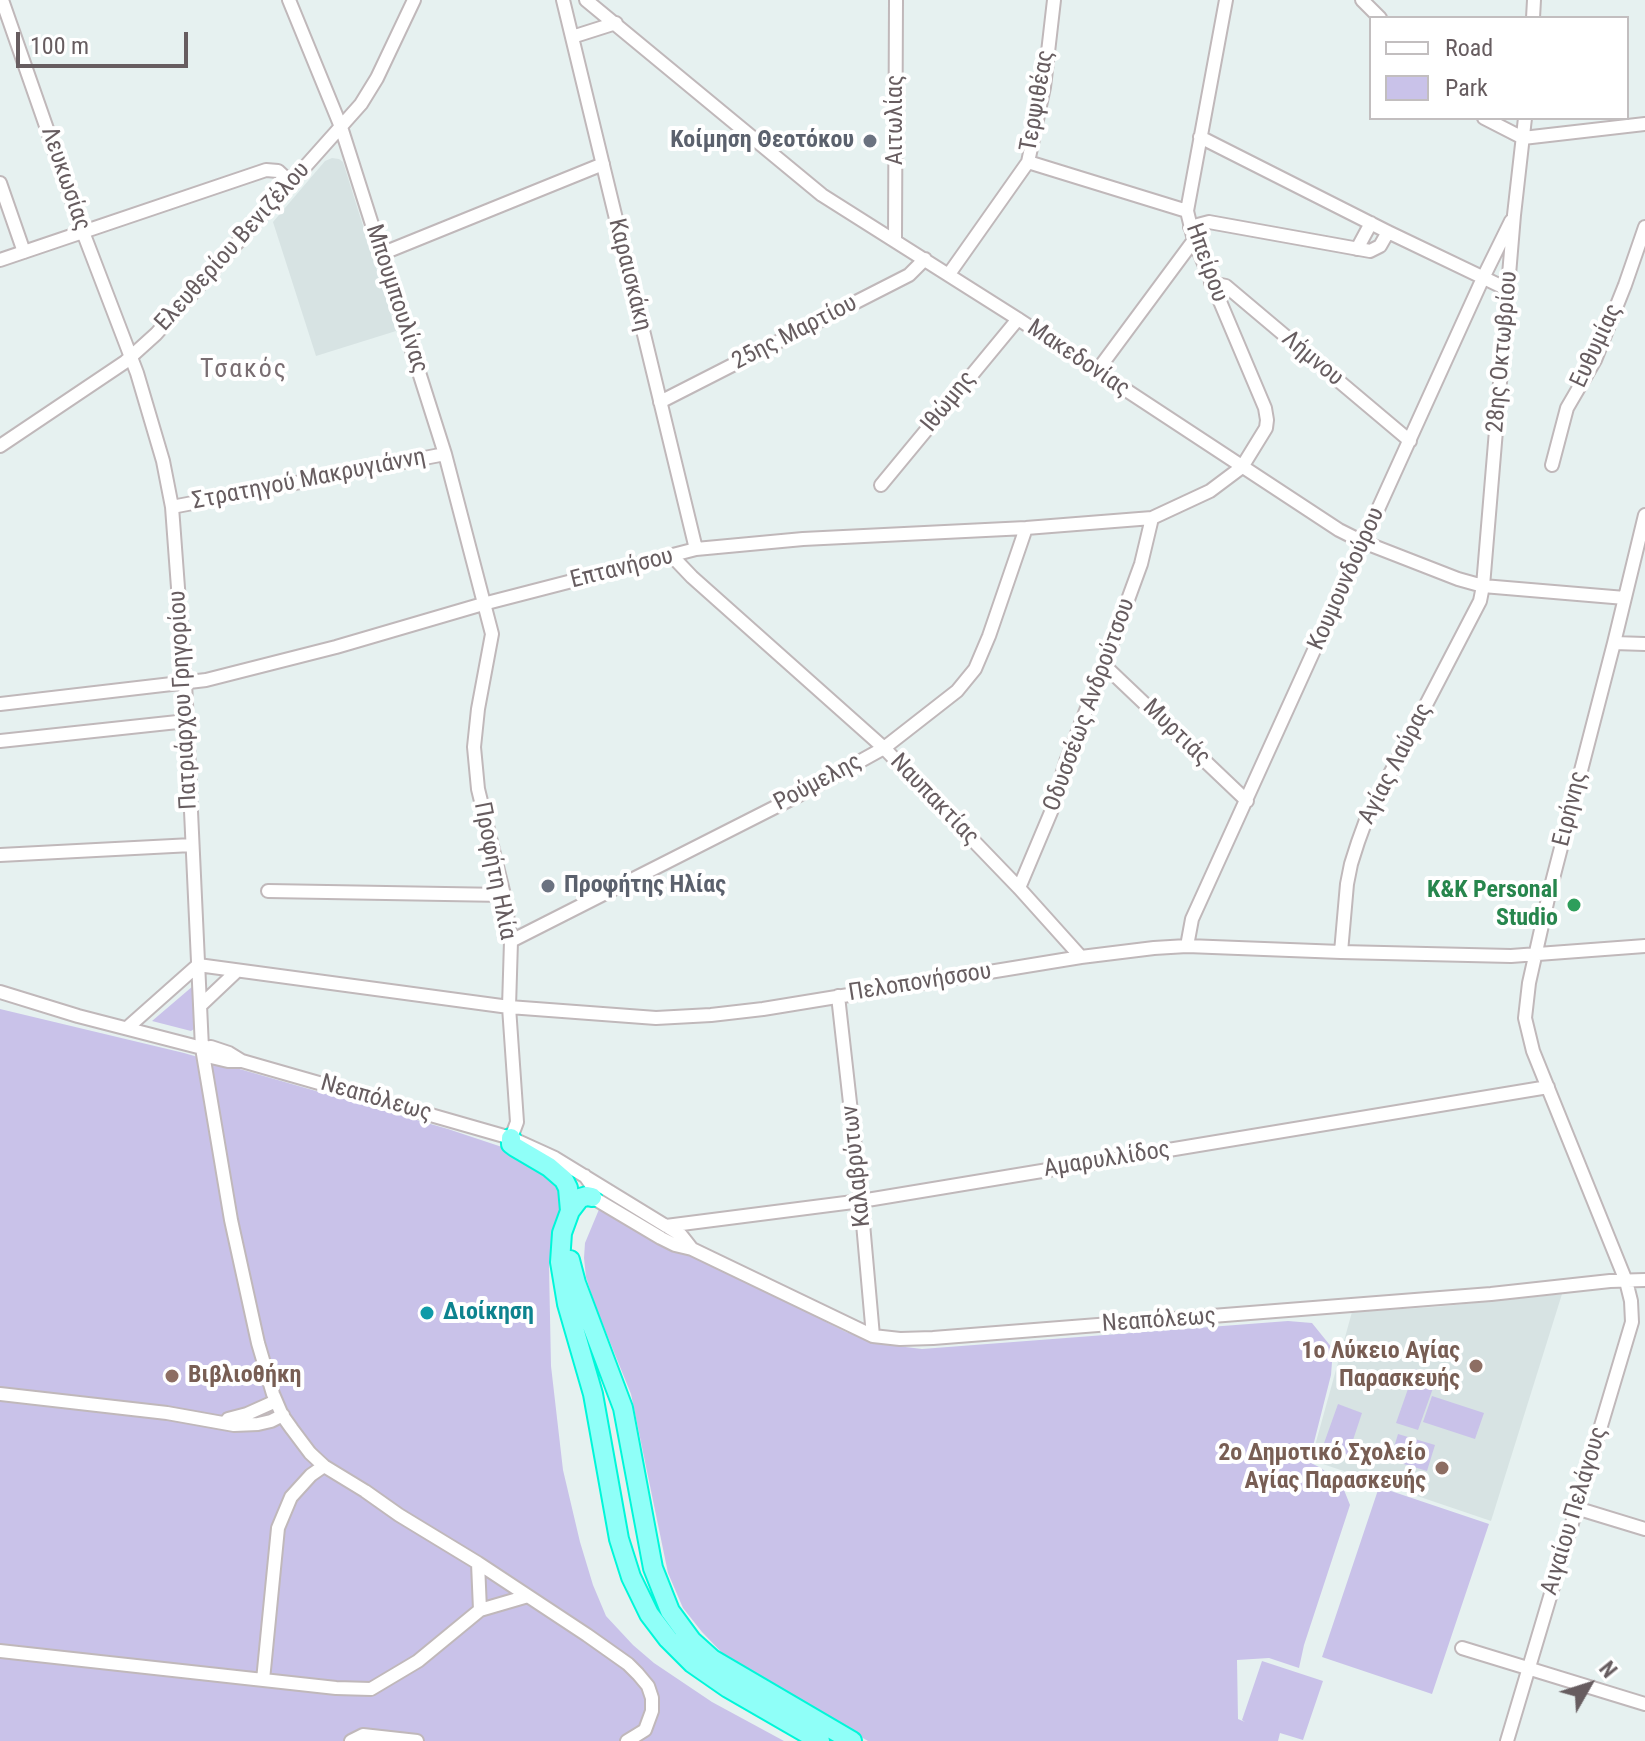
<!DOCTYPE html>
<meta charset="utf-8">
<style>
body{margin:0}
#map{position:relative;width:1645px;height:1741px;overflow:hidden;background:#e6f1f0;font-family:"Roboto Condensed",sans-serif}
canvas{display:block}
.legend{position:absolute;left:1369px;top:16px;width:260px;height:104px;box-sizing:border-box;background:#fff;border:2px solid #c2bebf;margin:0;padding:10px 14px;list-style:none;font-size:24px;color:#675d60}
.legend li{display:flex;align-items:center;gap:16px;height:40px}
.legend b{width:40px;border:2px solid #c2bebf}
.north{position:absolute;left:1549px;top:1645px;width:80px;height:80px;-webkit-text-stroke:6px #fff;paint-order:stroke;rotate:51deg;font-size:22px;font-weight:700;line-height:32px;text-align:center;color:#675d60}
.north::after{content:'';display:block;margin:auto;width:28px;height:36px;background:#675d60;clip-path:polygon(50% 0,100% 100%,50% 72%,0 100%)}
.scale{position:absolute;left:16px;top:32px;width:172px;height:36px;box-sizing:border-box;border:4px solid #675d60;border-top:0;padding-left:10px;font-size:24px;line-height:28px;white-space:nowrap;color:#675d60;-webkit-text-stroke:6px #fff;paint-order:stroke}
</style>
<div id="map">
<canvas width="1645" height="1741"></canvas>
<ul class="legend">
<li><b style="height:10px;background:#fff"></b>Road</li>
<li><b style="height:22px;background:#c9c2e9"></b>Park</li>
</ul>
<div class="north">N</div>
<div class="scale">100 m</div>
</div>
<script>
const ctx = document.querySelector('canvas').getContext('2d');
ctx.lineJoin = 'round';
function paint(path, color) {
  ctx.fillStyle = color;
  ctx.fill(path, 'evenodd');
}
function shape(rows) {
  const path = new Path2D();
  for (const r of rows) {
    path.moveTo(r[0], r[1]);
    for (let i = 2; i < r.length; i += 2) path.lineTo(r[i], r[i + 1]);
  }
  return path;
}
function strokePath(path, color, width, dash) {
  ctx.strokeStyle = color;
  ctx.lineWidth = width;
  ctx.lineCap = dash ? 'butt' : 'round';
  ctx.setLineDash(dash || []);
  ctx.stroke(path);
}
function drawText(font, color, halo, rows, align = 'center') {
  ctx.font = font + ' "Roboto Condensed",sans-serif';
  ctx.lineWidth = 8;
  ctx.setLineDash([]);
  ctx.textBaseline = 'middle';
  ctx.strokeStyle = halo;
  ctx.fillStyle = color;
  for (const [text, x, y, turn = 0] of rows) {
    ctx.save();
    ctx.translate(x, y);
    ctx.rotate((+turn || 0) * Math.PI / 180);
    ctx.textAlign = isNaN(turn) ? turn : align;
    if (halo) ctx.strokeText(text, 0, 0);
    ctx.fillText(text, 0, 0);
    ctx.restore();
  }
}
const education = shape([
 [332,158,339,159,343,162,396,331,316,356,273,222,325,161],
 [1562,1294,1491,1521,1311,1460,1352,1312,1435,1307]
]);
const green = shape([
 [193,986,195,1022,194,1029,191,1031,152,1021],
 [0,1009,184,1053,448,1129,511,1150,558,1182,565,1201,552,1243,549,1267,551,1366,563,1470,580,1542,593,1585,606,1616,633,1645,654,1663,712,1702,784,1741,0,1741],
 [600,1207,846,1332,881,1344,922,1349,1288,1321,1312,1323,1333,1349,1331,1375,1309,1462,1321,1468,1342,1485,1350,1505,1304,1645,1299,1668,1269,1658,1237,1660,1238,1719,1245,1722,1242,1720,1262,1661,1323,1681,1303,1740,1280,1733,1278,1741,868,1741,729,1660,702,1632,683,1608,668,1573,631,1394,595,1305,586,1277,584,1258,585,1243],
 [1415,1369,1437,1377,1418,1430,1396,1423],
 [1432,1396,1484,1413,1475,1439,1423,1422],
 [1338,1404,1362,1413,1348,1455,1323,1446],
 [1398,1434,1435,1445,1427,1471,1390,1460],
 [1379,1487,1489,1524,1432,1694,1322,1657]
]);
const minor = shape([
 [2,0,83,232,137,373,163,461,172,507,185,682,202,1048,231,1220,258,1343,273,1394,282,1415,292,1429,310,1453,324,1466,365,1491,399,1515,478,1563,587,1635,628,1664,638,1674,648,1686,652,1698,652,1711,645,1730,627,1741],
 [289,0,341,127,445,454,492,634,478,709,474,747,478,789,504,895,511,941,509,1007,517,1122,511,1138],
 [563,0,696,549],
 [586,0,822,195,1018,319,1339,530,1363,542,1458,579,1483,586,1625,598],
 [1362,0,1380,18],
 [1533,18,1534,0],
 [572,37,616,23],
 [1484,118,1523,138,1645,124],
 [1200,137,1388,232,1509,290],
 [1028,162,1187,211],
 [0,183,24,252],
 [1190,227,1209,222,1370,251,1380,246,1388,232],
 [895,240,896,0],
 [1357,249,1371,223],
 [381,254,603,164],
 [0,260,266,170,278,171,291,183],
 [949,274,1028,162,1044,87,1054,0],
 [1211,283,1226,286,1410,441],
 [1097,371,1194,240],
 [660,402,909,275,925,259],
 [0,446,125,362,156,334,361,104,377,78,414,0],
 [1552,465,1567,408,1595,360,1625,285,1645,227],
 [881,485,1018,319],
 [172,507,445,454],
 [672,556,692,577,884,748,1019,888,1081,957],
 [1614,643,1645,644],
 [1104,665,1247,801],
 [0,704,206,680,336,647,483,604,696,549,803,539,1026,528,1152,518,1210,491,1242,467,1266,428,1267,420,1265,408,1194,240,1187,211,1226,0],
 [0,741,187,721],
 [0,855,192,845],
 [1019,888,1051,812,1066,762,1107,657,1141,564,1152,518],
 [268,891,504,895],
 [511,941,799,795,884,748,957,691,975,669,989,636,1026,528],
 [1187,946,1192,919,1483,278,1511,221],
 [1341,952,1347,884,1351,864,1358,842,1366,820,1480,601,1483,586,1514,215,1525,118],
 [198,965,509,1007,656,1018,711,1015,763,1009,1081,957,1154,948,1187,946,1341,952,1511,956,1645,946],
 [0,992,78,1016,202,1048],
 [838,996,861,1201,873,1336],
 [200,1006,237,971],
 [127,1028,198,965],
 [242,1061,228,1061,211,1057,202,1048,211,1047,229,1053,242,1061,511,1138,555,1158,666,1226,681,1235,692,1249],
 [585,1176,592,1186,592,1197,661,1238,675,1245,692,1249,873,1336,900,1339,933,1338,1491,1294,1610,1281,1645,1280],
 [666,1226,861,1201,1548,1087],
 [0,1394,167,1413,234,1425,258,1424,271,1421,283,1415],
 [228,1419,247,1414,276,1401],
 [1576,1508,1645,1529],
 [478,1563,480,1610],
 [1462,1648,1645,1704],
 [0,1651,336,1688,371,1689,418,1661,480,1610,528,1596],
 [263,1680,278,1528,291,1497,311,1475,324,1466],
 [351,1741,363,1735,417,1741],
 [1507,1741,1632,1322,1631,1301,1626,1281,1533,1051,1525,1018,1529,983,1549,894,1614,643,1645,515]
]);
const highway = shape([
 [511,1138,511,1144,515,1147,549,1167,564,1180,568,1188,570,1211],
 [592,1197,587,1196,580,1198,570,1211,562,1233,560,1262,567,1304,593,1394,619,1539,631,1577,649,1614,668,1639,692,1663,728,1688,820,1741],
 [570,1260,576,1283,623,1408,653,1568,670,1611,692,1641,712,1659,852,1741]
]);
const markers = [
 [870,141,8,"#6b7280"],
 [548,886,8,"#6b7280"],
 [1574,905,8,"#2e9e5b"],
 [427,1313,8,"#0f9aa8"],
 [1476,1366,8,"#8d6e63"],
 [172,1376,8,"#8d6e63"],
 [1442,1468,8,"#8d6e63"]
];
const streetNames = [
 ["Τερψιθέας",1038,101,-80],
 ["Αιτωλίας",896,120,-90],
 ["Λευκωσίας",65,179,71],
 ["Ελευθερίου Βενιζέλου",233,247,-48],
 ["Ηπείρου",1206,263,70],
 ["Καραισκάκη",629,275,76],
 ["Μπουμπουλίνας",396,299,72],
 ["25ης Μαρτίου",795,333,-27],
 ["Ευθυμίας",1597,346,-65],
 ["28ης Οκτωβρίου",1503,352,-85],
 ["Μακεδονίας",1078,359,34],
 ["Λήμνου",1312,359,40],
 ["Ιθώμης",949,402,-51],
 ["Στρατηγού Μακρυγιάννη",309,480,-11],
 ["Επτανήσου",622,569,-14],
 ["Κουμουνδούρου",1347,579,-66],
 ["Πατριάρχου Γρηγορίου",184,700,-93],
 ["Οδυσσέως Ανδρούτσου",1090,705,-70],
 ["Μυρτιάς",1176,733,44],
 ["Αγίας Λαύρας",1396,764,-63],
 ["Ρούμελης",818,783,-28],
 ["Ναυπακτίας",934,800,46],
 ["Ειρήνης",1571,809,-76],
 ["Προφήτη Ηλία",494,871,79],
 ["Πελοπονήσσου",920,983,-9],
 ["Νεαπόλεως",376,1099,16],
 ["Αμαρυλλίδος",1107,1160,-9],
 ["Καλαβρύτων",857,1166,-96],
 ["Νεαπόλεως",1159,1321,-4],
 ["Αιγαίου Πελάγους",1575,1511,-73]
];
const worshipNames = [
 ["Κοίμηση Θεοτόκου",854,141],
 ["Προφήτης Ηλίας",564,886,"left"]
];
const leisureNames = [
 ["K&K Personal",1558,891],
 ["Studio",1558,919]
];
const cultureNames = [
 ["Διοίκηση",443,1313]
];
const educationNames = [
 ["1ο Λύκειο Αγίας",1460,1352],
 ["Παρασκευής",1460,1380],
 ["Βιβλιοθήκη",188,1376,"left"],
 ["2ο Δημοτικό Σχολείο",1426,1454],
 ["Αγίας Παρασκευής",1426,1482]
];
const neighbourhoodNames = [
 ["Τσακός",244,370]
];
paint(education, '#d7e3e3');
paint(green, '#c9c2e9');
strokePath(minor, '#c0b8ba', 16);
strokePath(highway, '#00f7d9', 22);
strokePath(minor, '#fff', 12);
strokePath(highway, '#8ffff8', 18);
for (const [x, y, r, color] of markers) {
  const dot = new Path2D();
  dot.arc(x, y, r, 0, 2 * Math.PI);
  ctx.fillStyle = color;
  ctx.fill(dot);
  strokePath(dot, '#fff', 3);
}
drawText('24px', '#675d60', '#fff', streetNames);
drawText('bold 24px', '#5b616d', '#fff', worshipNames, 'right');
drawText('bold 24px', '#27864d', '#fff', leisureNames, 'right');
drawText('bold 24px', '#0d838f', '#fff', cultureNames, 'left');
drawText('bold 24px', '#785e54', '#fff', educationNames, 'right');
ctx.letterSpacing = '2px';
drawText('26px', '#796e72', '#fff', neighbourhoodNames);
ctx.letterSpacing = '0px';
</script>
